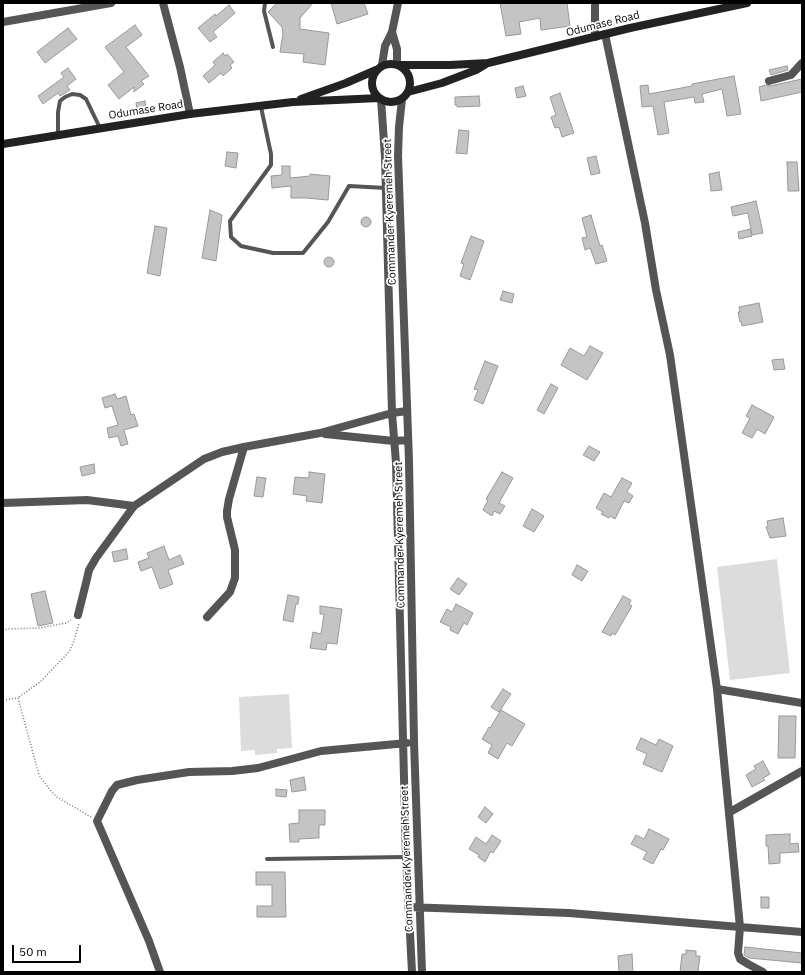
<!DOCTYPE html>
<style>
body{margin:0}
#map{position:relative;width:805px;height:975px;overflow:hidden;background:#fff;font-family:"IBM Plex Sans",sans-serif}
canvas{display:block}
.frame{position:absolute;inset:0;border:4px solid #000;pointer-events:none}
.scale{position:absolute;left:12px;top:945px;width:69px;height:18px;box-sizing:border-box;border:2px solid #000;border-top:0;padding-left:5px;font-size:12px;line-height:14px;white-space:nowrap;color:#000;-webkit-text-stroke:3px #fff;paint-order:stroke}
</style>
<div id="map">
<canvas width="805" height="975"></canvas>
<div class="frame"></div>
<div class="scale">50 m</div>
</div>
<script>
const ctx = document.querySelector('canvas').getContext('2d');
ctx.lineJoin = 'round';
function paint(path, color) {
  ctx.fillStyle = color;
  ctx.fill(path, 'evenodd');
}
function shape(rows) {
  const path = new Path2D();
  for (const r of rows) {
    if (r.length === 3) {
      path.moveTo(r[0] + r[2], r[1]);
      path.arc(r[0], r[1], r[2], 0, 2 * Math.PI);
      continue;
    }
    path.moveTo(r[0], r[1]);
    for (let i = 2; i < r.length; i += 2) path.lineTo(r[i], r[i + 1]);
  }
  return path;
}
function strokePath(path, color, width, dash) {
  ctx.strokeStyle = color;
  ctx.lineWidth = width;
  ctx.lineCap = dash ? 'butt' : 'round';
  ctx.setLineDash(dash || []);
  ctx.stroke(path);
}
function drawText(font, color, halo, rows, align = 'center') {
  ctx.font = font + ' "IBM Plex Sans",sans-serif';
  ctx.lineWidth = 3.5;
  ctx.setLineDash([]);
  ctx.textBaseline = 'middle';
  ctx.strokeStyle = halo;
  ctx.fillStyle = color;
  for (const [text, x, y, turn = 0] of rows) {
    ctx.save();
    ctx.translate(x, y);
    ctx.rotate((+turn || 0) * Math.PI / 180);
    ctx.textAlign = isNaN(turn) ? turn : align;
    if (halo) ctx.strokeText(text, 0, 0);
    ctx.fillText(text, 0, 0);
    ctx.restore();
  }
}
const green = shape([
 [777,559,790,673,730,680,717,567],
 [289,694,292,748,277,749,277,753,255,755,255,750,241,751,239,697]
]);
const building = shape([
 [277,3,313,3,300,18,300,29,329,33,325,65,303,62,304,54,280,52,283,33,282,27,268,12,277,3],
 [331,3,364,3,368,14,337,24,331,3],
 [500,3,567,3,570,26,541,30,540,18,519,22,521,34,506,36,500,3],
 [229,5,235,13,213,32,217,37,210,42,198,28,215,14,216,16,229,5],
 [135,25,142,35,126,47,149,76,141,81,144,84,134,92,134,87,119,99,108,85,124,72,105,47,135,25],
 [68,28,77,39,45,63,37,52,68,28],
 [223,53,225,56,227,54,234,62,230,65,232,68,223,76,221,73,209,83,203,76,215,65,213,62,223,53],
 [787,66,788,70,771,75,769,70,787,66],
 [68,68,76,79,67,86,70,90,60,96,58,93,43,104,38,96,64,77,61,73,68,68],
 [734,76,741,114,727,116,722,89,702,94,704,102,695,103,694,97,664,102,669,133,658,135,653,106,642,107,640,86,648,85,649,94,692,86,692,84,734,76],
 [802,79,802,92,761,101,759,87,766,85,770,86,802,79],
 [523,86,526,96,517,98,515,88,523,86],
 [560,93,574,133,562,137,559,127,555,128,551,117,556,115,550,97,560,93],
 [479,96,480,106,457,107,457,105,455,105,455,97,479,96],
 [145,101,146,109,137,110,136,103,145,101],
 [459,130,469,131,467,154,456,153,459,130],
 [227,152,238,153,236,168,225,166,227,152],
 [596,156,600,173,591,175,587,158,596,156],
 [787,162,797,162,799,191,788,191,787,162],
 [282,166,290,166,290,178,310,176,310,174,330,176,328,200,306,198,291,198,291,186,272,188,271,176,282,175,282,166],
 [719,172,722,190,711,191,709,174,719,172],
 [756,201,763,233,752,235,748,213,733,216,731,207,756,201],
 [210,210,222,215,216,261,202,258,210,210],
 [591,215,600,246,602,245,607,261,596,264,590,248,585,250,582,238,587,237,582,218,591,215],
 [366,222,5],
 [155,226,167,228,160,276,147,273,155,226],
 [750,229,752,236,739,239,738,232,750,229],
 [471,236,484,241,470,280,460,276,464,264,461,263,471,236],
 [329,262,5],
 [503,291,514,294,512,303,500,300,503,291],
 [759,303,763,322,742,326,741,321,740,322,738,312,740,312,739,307,759,303],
 [590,346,603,353,587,380,561,365,570,348,584,356,590,346],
 [783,359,785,369,774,370,772,360,783,359],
 [485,361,498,366,483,404,474,400,478,390,474,389,485,361],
 [551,384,558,388,544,414,537,410,551,384],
 [115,394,117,399,126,396,131,415,134,414,138,426,124,430,128,444,121,446,118,436,109,438,107,428,118,425,112,406,105,408,102,398,115,394],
 [752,405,774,417,765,434,757,429,752,438,742,433,750,418,746,416,752,405],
 [589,446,600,452,594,461,583,455,589,446],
 [94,464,95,473,82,476,80,467,94,464],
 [309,472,325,474,322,503,306,501,307,496,293,494,295,477,309,478,309,472],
 [502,472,513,478,499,503,505,506,500,514,494,511,492,516,483,510,488,500,486,499,502,472],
 [257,477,266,478,263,497,254,496,257,477],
 [622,478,632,483,627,492,633,496,629,503,624,501,615,519,610,516,609,518,601,514,603,512,596,508,604,493,611,497,622,478],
 [532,509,544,516,534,532,523,526,532,509],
 [783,518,786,536,770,538,766,527,768,526,767,521,783,518],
 [164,546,169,560,180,555,184,564,168,570,173,584,160,589,152,567,141,571,138,562,149,558,147,553,164,546],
 [126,549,128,559,114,562,112,552,126,549],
 [577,565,588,571,582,581,572,575,577,565],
 [458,578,467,584,459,595,450,589,458,578],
 [45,591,53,623,38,626,31,594,45,591],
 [288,595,299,597,298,604,296,604,293,622,283,620,288,595],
 [623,596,631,600,629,604,632,606,615,635,612,633,611,636,602,632,623,596],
 [456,604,473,613,467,625,464,623,458,634,450,630,451,627,440,622,447,609,452,612,456,604],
 [320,606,342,609,337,644,327,643,326,650,310,648,313,632,321,634,324,614,320,614,320,606],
 [503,689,511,694,499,712,491,707,503,689],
 [501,710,525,724,512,746,507,743,498,759,488,753,492,745,482,739,489,727,490,728,501,710],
 [779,716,796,716,795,758,778,758,779,716],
 [641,738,656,745,659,739,673,746,662,772,643,764,647,754,636,749,641,738],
 [763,761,770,774,763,778,765,780,752,787,746,775,756,769,754,766,763,761],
 [304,777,306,790,292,792,290,780,304,777],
 [276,789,287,790,286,797,276,796,276,789],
 [485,807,493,814,486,823,478,817,485,807],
 [299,810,325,810,325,825,319,825,319,838,299,839,299,842,290,842,289,824,299,823,299,810],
 [649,829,669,839,663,850,661,849,653,864,643,859,647,852,631,844,636,835,644,839,649,829],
 [790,834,790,844,798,843,799,852,780,853,780,863,769,864,768,846,766,846,766,835,790,834],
 [492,835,501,841,493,853,491,851,485,862,478,857,479,855,469,849,476,837,486,844,492,835],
 [256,872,285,872,286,917,257,917,257,906,272,906,272,885,256,885,256,872],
 [761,897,769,897,769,908,761,908,761,897],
 [745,947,802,953,802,963,749,958,744,955,745,947],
 [686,950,696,951,696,956,700,956,698,972,680,972,682,954,686,954,686,950],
 [632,954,633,972,619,972,618,956,632,954]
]);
const path = shape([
 [3,631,8,629,39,628,66,623,71,620],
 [19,697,40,682,69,652,74,641,79,623],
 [3,700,18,698,39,775,50,790,57,797,91,817]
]);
const lane = shape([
 [265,3,264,11,273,47],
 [261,107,271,154,271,165,230,221,231,237,241,246,273,253,303,253,328,222,349,186,386,188],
 [58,134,58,112,60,101,65,97,72,94,80,95,86,99,100,128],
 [267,859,406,857]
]);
const street = shape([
 [163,3,180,67,190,114],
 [595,3,595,37],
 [3,22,111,3],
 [392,32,397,49,397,64],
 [605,34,645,223,656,290,670,355,717,689,740,927,802,932],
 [382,65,385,46,392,32,398,3],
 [769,81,791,75,802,63],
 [381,99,385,157,392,413,396,463,406,857,412,972],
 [402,99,399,127,398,156,409,461,414,742,422,972],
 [325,434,394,441,408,440],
 [3,503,87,500,134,506],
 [78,615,86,583,89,570,96,558,134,506,204,459,222,452,244,447,320,433,392,413,407,411],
 [207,617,230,592,235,578,235,550,227,517,227,511,229,499,244,447],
 [717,689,802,703],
 [730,812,802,771],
 [408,907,569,913,740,927,738,953,740,959,748,964,763,972],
 [160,972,149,941,97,821,112,791,117,785,137,780,189,772,232,771,258,768,321,751,407,743]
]);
const secondary = shape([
 [391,83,19],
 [399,65,450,65,488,63,630,28,747,3],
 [408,92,442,83,476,70,486,64],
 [301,99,346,83,376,70],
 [3,144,190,114,293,102,379,98]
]);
const streetNames = [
 ["Odumase Road",603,24,-14],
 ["Odumase Road",146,110,-9],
 ["Commander Kyeremeh Street",390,212,-92],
 ["Commander Kyeremeh Street",400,535,-91],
 ["Commander Kyeremeh Street",407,859,-92]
];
paint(green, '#dcdcdc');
paint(building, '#c4c4c4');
strokePath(building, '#999', 1);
strokePath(path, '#777', 1.5, [1, 2]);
strokePath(lane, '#555', 4);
strokePath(street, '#555', 8);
strokePath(secondary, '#222', 8);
drawText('11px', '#000', '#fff', streetNames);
</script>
